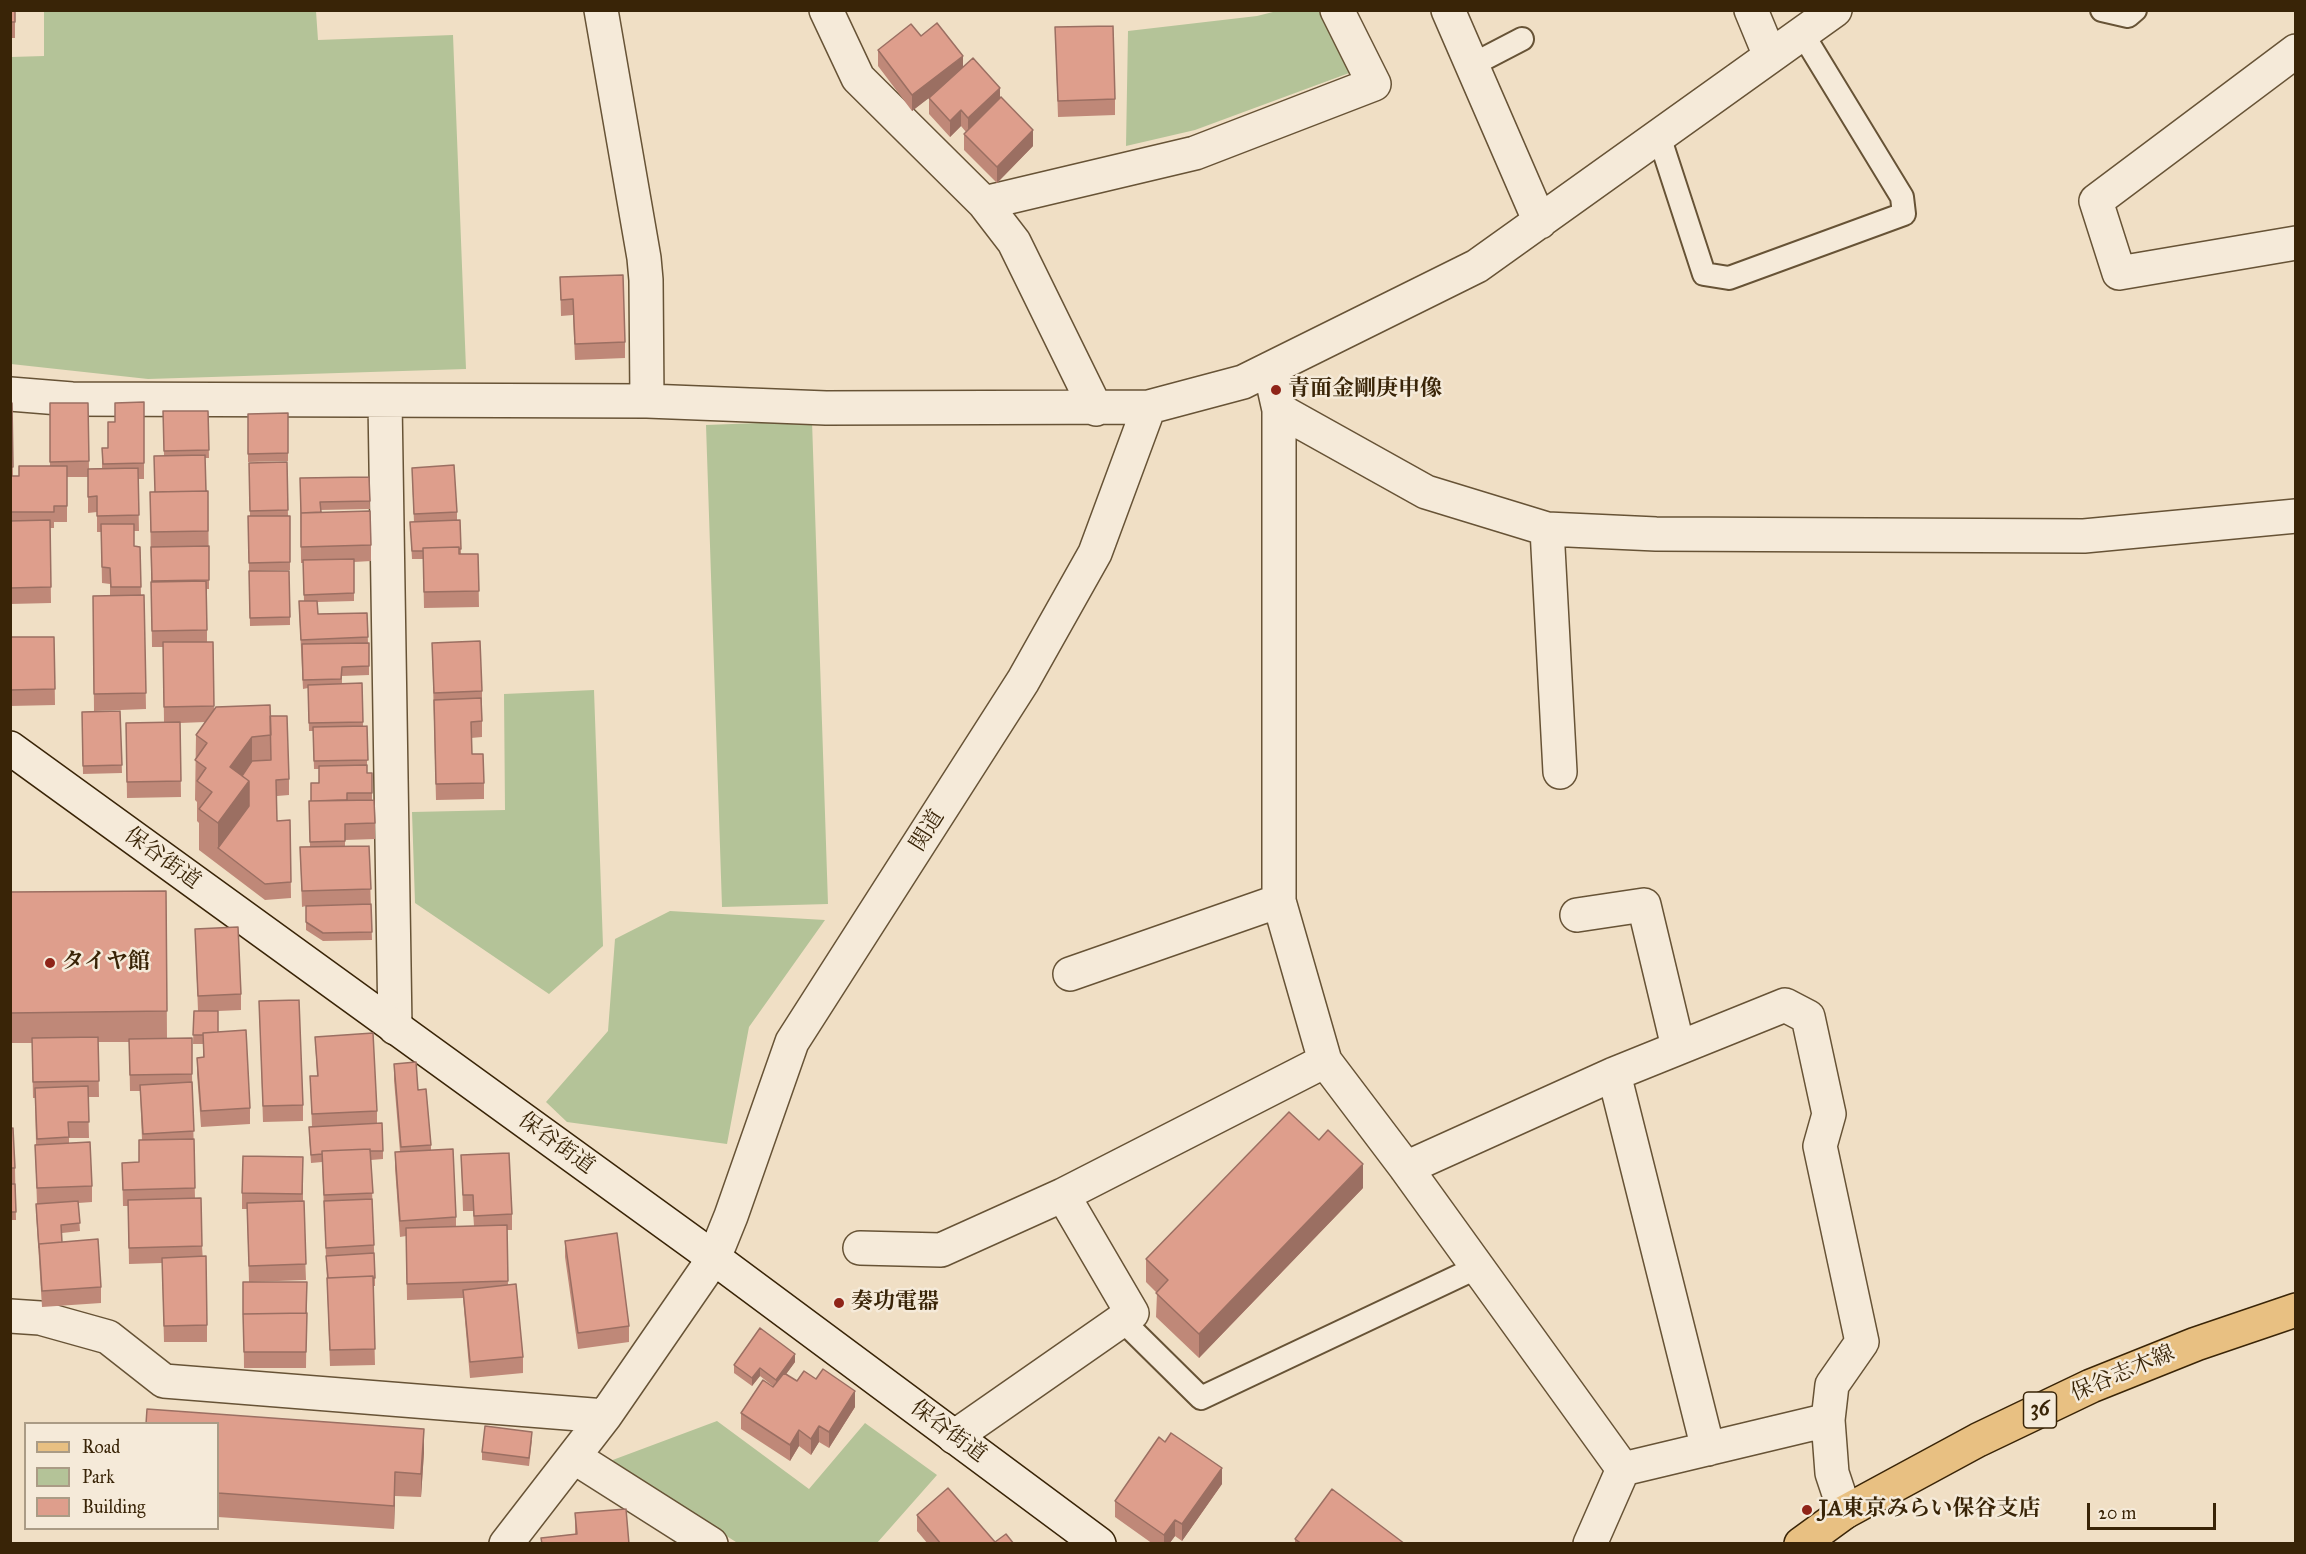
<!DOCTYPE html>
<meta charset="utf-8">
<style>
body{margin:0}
#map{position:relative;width:2306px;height:1554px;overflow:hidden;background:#f0dfc5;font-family:"IM FELL Great Primer",serif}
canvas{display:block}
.frame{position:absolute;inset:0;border:12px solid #392407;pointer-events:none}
.legend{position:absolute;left:24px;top:1422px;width:195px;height:108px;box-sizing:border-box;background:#f5ead9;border:2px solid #aa9b85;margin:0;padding:8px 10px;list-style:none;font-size:18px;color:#392407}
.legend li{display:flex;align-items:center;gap:12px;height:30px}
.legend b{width:30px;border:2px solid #aa9b85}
.scale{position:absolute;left:2087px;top:1503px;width:129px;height:27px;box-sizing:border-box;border:3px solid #392407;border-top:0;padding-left:8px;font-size:18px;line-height:21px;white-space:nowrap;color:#392407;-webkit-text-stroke:4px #f5ead9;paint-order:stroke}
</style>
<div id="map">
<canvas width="2306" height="1554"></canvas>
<div class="frame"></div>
<ul class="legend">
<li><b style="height:8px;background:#e8c082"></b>Road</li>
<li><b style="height:16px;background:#b4c398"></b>Park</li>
<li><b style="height:16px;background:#de9e8c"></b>Building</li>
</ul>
<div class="scale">20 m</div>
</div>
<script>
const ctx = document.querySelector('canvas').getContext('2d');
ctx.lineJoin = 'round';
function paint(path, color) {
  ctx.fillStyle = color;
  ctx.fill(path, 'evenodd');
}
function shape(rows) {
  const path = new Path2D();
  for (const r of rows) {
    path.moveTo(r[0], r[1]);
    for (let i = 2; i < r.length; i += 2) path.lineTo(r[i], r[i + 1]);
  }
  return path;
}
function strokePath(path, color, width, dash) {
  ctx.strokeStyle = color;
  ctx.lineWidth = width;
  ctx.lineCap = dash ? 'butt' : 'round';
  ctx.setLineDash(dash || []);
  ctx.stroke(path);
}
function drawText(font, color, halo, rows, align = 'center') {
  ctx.font = font + ' "IM FELL Great Primer","Noto Serif JP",serif';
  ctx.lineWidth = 5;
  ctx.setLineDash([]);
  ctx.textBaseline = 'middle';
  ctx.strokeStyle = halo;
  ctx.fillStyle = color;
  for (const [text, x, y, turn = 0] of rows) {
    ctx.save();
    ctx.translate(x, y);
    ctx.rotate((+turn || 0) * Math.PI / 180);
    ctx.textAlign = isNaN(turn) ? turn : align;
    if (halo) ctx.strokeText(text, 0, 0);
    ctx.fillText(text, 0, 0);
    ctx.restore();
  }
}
const green = shape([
 [44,11,316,11,318,40,453,35,466,369,148,379,11,364,11,57,44,56],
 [1277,11,1327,11,1360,69,1195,130,1126,146,1128,31,1257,16],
 [812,421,828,904,722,907,706,425],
 [594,690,603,946,549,994,415,903,412,812,505,810,504,694],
 [670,911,825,920,749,1027,727,1144,567,1122,546,1102,608,1031,615,939],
 [717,1421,809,1489,865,1423,937,1475,877,1543,739,1544,610,1461]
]);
const lane = shape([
 [2102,10,2128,16,2135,10],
 [1472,65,1522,39],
 [1659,136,1704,274,1729,278,1904,214,1902,197,1802,33],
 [1122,1320,1201,1398,1478,1267]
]);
const street = shape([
 [601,10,644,258,646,280,647,401],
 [826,10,858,78,984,203,1014,242,1096,409],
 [1448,10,1540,222],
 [1751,10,1770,56],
 [2296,51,2096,201,2119,273,2296,243],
 [984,203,1195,153,1374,84,1337,10],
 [1270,370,1279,410,1279,901,1325,1061,1406,1168,1623,1469,1828,1420],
 [10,394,72,399,647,401,826,408,1149,407,1243,382,1477,266,1835,10],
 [385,401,395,1028],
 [1279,410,1426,492,1547,529,1656,534,2084,536,2296,516],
 [1547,529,1560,772],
 [1577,915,1644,905,1678,1047],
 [1070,974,1279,901],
 [1614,1074,1708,1449],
 [1406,1168,1614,1074,1785,1005,1808,1017,1829,1114,1820,1146,1862,1342,1832,1385,1828,1420,1832,1473,1845,1512],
 [860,1248,941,1250,1063,1195],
 [10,1316,40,1318,108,1337,164,1381,605,1416],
 [954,1437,1132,1313,1063,1195,1325,1061],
 [574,1457,711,1544],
 [506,1544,605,1416,714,1258,731,1216,792,1042,1023,681,1095,553,1149,407],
 [1590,1544,1623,1469]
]);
const secondary = shape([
 [10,748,714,1258,1099,1544]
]);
const primary = shape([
 [1801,1544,1845,1512,1978,1440,2091,1386,2196,1344,2296,1310]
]);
const wall = shape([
 [10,10,15,10,15,38,10,38],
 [1055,27,1115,99,1115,115,1058,117],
 [921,36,963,67,1000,98,1033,146,997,183,964,150,964,134,966,132,961,126,950,137,929,114,929,98,932,95,912,111,878,66,878,50],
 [560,277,625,342,625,358,575,360,573,315,561,316],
 [144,402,144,479,138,479,139,531,134,531,134,546,140,547,141,595,144,595,146,709,94,711,93,596,110,596,110,584,102,583,101,532,97,532,97,512,88,513,88,477,67,477,67,522,54,522,54,528,50,528,51,603,10,604,10,403,12,403,13,476,19,476,50,466,50,403,88,403,89,469,102,468,102,448,108,448,115,422],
 [163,411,208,411,209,458,205,458,206,491,208,491,209,580,209,589,207,589,207,642,213,642,214,710,270,716,289,779,289,795,277,796,277,821,290,820,291,898,265,900,199,850,199,823,197,821,197,802,195,800,196,735,205,722,180,723,181,797,127,798,126,723,164,722,163,647,152,647,150,492,155,492,164,455],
 [248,414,288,453,288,461,248,462],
 [287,462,288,516,290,516,290,570,249,571,248,516,250,516,249,463],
 [412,476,457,512,457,520,460,520,461,554,478,554,479,607,424,608,423,559,412,559,410,522,414,522],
 [369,477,370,509,320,510,321,512,371,545,371,561,354,562,354,601,317,602,318,614,367,613,368,643,369,643,369,675,342,676,342,684,362,683,363,726,367,726,367,773,372,773,372,800,375,823,375,839,345,840,345,846,369,846,372,940,323,941,306,930,306,906,302,907,300,847,310,847,309,801,311,801,319,783,319,769,314,769,313,731,309,731,308,688,303,689,299,609,304,601,303,563,301,563,300,478],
 [249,571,290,617,290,625,250,626],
 [10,637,54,637,55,705,10,706],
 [432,643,482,691,482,737,471,738,472,754,484,783,484,799,436,800],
 [120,711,122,773,83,774,82,712],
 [166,891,167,1038,192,1074,195,1198,202,1246,207,1325,207,1342,164,1342,162,1263,129,1264,128,1206,123,1206,122,1163,139,1162,142,1140,140,1091,130,1091,129,1042,98,1042,99,1097,88,1097,89,1138,69,1138,69,1143,92,1186,92,1202,78,1203,80,1231,62,1233,62,1242,101,1287,101,1303,42,1307,36,1212,36,1204,37,1204,35,1145,36,1144,35,1098,33,1098,32,1043,10,1043,10,892],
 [195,929,241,994,241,1010,218,1011,218,1032,250,1108,250,1124,201,1127,197,1074,197,1058,203,1058,203,1044,193,1044,194,1011,198,1011],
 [259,1001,303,1105,303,1121,263,1122],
 [315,1037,377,1111,377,1124,383,1151,383,1159,371,1160,375,1278,375,1286,373,1286,375,1365,330,1366,327,1280,322,1162,311,1163,309,1135,309,1127,312,1127,310,1076,317,1076],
 [394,1064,418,1090,431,1145,431,1150,456,1217,456,1227,474,1226,473,1211,463,1211,461,1155,512,1214,512,1230,507,1230,508,1285,523,1357,523,1373,470,1378,463,1298,407,1300,406,1236,400,1237,395,1168,395,1152,400,1152,394,1080],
 [10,1129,15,1168,16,1220,10,1220],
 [303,1157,303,1201,306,1280,249,1282,247,1209,242,1209,242,1193],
 [1363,1188,1199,1358,1156,1317,1157,1293,1146,1282,1146,1259],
 [565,1241,629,1326,629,1342,578,1349,565,1257],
 [243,1282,307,1282,306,1368,244,1368],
 [795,1362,786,1374,797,1381,855,1407,829,1448,819,1442,811,1455,799,1446,790,1461,741,1429,741,1413,774,1387,760,1376,752,1386,734,1373,734,1365],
 [218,1424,424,1452,421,1497,395,1496,394,1529,218,1517],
 [532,1440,529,1466,482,1460,482,1452],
 [1222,1484,1182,1541,1175,1536,1169,1544,1153,1544,1115,1517,1115,1501],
 [575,1513,629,1544,541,1544,541,1538,575,1534],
 [917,1515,995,1542,1014,1544,928,1544,917,1531],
 [1295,1539,1405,1544,1295,1544]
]);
const shadedWall = shape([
 [963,56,963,72,912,111,912,95],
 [1000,88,1000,104,968,134,968,118],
 [961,110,961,126,950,137,950,121],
 [1033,130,1033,146,997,183,997,167],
 [252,737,252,777,249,822,218,848,218,823,230,767],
 [1363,1164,1363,1188,1199,1358,1199,1334],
 [795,1354,795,1362,776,1388,776,1380],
 [760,1368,760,1376,752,1386,752,1378],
 [855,1391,855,1407,829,1448,829,1432],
 [819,1426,819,1442,811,1455,811,1439],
 [424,1429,424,1452,421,1497,421,1474],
 [799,1430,799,1446,790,1461,790,1445],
 [1222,1468,1222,1484,1182,1541,1182,1524],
 [395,1472,395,1496,394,1529,394,1506],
 [1175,1520,1175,1536,1169,1544,1164,1544,1164,1535]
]);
const building = shape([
 [10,10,15,10,15,22,10,22,10,10],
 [937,23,963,56,912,95,878,50,911,24,921,36,937,23],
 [1113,26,1115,99,1058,101,1055,27,1113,26],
 [973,58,1000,88,968,118,961,110,950,121,929,98,973,58],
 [1001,97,1033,130,997,167,964,134,1001,97],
 [623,275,625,342,575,344,573,299,561,300,560,277,623,275],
 [144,402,144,463,103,464,102,448,108,448,108,422,115,422,115,403,144,402],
 [10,403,12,403,13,467,10,467,10,403],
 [50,403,88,403,89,461,50,462,50,403],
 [163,411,208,411,209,450,164,451,163,411],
 [288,413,288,453,248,454,248,414,288,413],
 [205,455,206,491,155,492,154,456,205,455],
 [287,462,288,510,250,511,249,463,287,462],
 [454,465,457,512,414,514,412,468,454,465],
 [19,466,67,466,67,506,54,506,54,512,11,512,10,476,19,476,19,466],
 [138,468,139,515,97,516,97,496,88,497,88,469,138,468],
 [369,477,370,501,320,502,321,512,301,513,300,478,369,477],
 [208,491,208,531,151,532,150,492,208,491],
 [370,511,371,545,301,547,301,513,370,511],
 [248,516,290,516,290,562,249,563,248,516],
 [50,520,51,587,10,588,10,521,50,520],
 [460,520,461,549,459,549,459,547,423,548,423,551,412,551,410,522,460,520],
 [101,524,134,524,134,546,140,547,141,587,111,587,110,568,102,567,101,524],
 [209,546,209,580,152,581,151,547,209,546],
 [459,547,459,554,478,554,479,591,424,592,423,548,459,547],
 [354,559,354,593,304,595,303,560,354,559],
 [249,571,289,571,290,617,250,618,249,571],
 [206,581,207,630,152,631,151,582,206,581],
 [144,595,146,693,94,694,93,596,144,595],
 [299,601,317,601,318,614,367,613,368,637,301,640,299,601],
 [10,637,54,637,55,689,10,690,10,637],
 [480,641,482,691,434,693,432,643,480,641],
 [163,642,213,642,214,706,164,707,163,642],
 [369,643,369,666,342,667,341,679,303,680,302,644,369,643],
 [362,683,363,722,309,723,308,685,362,683],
 [481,698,482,721,471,722,472,754,483,754,484,783,436,784,434,700,481,698],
 [270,705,271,735,252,737,230,767,249,781,218,823,199,809,212,792,197,781,206,768,195,760,207,743,196,735,216,707,270,705],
 [120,711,122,765,83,766,82,712,120,711],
 [270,716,287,716,289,779,276,780,277,821,290,820,291,882,265,884,218,848,249,806,249,781,242,776,252,761,271,760,270,716],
 [180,722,181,781,127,782,126,723,180,722],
 [367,726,368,760,314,761,313,727,367,726],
 [367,765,367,773,372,773,372,793,347,793,347,800,311,801,311,783,319,783,319,766,367,765],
 [374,800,375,823,345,824,345,841,310,842,309,801,374,800],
 [369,846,371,889,302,891,300,847,369,846],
 [166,891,167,1011,10,1013,10,892,166,891],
 [371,904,372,932,323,933,306,922,306,906,371,904],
 [238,927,241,994,198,996,195,929,238,927],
 [299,1000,303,1105,263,1106,259,1001,299,1000],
 [194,1011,218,1011,218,1032,203,1033,203,1035,193,1035,194,1011],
 [246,1030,250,1108,201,1111,197,1058,204,1057,203,1033,246,1030],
 [373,1033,377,1111,312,1114,310,1076,318,1076,315,1037,373,1033],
 [98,1037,99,1081,33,1082,32,1038,98,1037],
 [192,1038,192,1074,130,1075,129,1039,192,1038],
 [416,1062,418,1090,426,1089,431,1145,401,1147,394,1064,416,1062],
 [192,1082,194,1131,143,1134,140,1085,192,1082],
 [88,1086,89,1122,68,1122,69,1137,37,1139,35,1088,88,1086],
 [1289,1112,1319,1140,1328,1130,1363,1164,1199,1334,1156,1293,1168,1280,1146,1259,1289,1112],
 [382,1123,383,1151,370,1151,370,1149,322,1151,322,1154,311,1155,309,1127,382,1123],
 [13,1128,15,1168,10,1168,10,1129,13,1128],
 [194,1139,195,1188,123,1190,122,1163,139,1162,139,1140,194,1139],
 [90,1142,92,1186,37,1188,35,1145,90,1142],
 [370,1149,373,1193,324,1195,322,1151,370,1149],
 [453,1149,456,1217,400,1221,395,1152,453,1149],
 [509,1153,512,1214,474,1216,473,1195,463,1195,461,1155,509,1153],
 [243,1156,303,1157,302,1194,242,1193,243,1156],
 [10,1184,15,1184,16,1212,10,1212,10,1184],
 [201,1198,202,1246,129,1248,128,1200,201,1198],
 [372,1199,374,1245,326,1248,324,1201,372,1199],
 [78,1201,80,1223,61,1225,62,1242,39,1244,39,1248,36,1204,78,1201],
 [304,1201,306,1264,249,1266,247,1203,304,1201],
 [507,1225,508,1281,407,1284,406,1228,507,1225],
 [617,1233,629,1326,578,1333,565,1241,617,1233],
 [98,1239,101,1287,42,1291,39,1244,98,1239],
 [374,1253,375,1278,373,1278,373,1276,328,1278,326,1256,374,1253],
 [206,1256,207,1325,164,1326,162,1258,206,1256],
 [373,1276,375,1349,330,1350,327,1278,373,1276],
 [243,1282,307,1282,306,1313,243,1314,243,1315,243,1282],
 [516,1284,523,1357,470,1362,463,1290,516,1284],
 [307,1313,306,1352,244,1352,243,1314,307,1313],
 [760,1328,795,1354,776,1380,760,1368,752,1378,734,1365,760,1328],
 [823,1369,855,1391,829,1432,819,1426,811,1439,799,1430,790,1445,741,1413,763,1380,773,1387,784,1373,797,1381,804,1371,816,1379,823,1369],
 [147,1409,424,1429,421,1474,395,1472,394,1506,218,1493,218,1424,146,1424,147,1409],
 [485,1426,532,1432,529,1458,482,1452,485,1426],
 [1171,1433,1222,1468,1182,1524,1175,1520,1164,1535,1115,1501,1159,1437,1165,1442,1171,1433],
 [948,1488,995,1542,1006,1534,1014,1544,941,1544,917,1515,948,1488],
 [1332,1489,1405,1544,1302,1544,1295,1539,1332,1489],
 [626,1509,629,1544,542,1544,541,1538,577,1534,575,1513,626,1509]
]);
const markers = [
 [1276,390,6,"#8f2418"],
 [50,963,6,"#8f2418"],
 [839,1303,6,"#8f2418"],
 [1807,1510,6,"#8f2418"]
];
const shields = [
 [2040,1410,33]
];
const shieldNames = [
 ["36",2040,1410]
];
const poiNames = [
 ["青面金剛庚申像",1288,390],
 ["タイヤ館",62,963],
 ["奏功電器",851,1303],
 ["JA東京みらい保谷支店",1819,1510]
];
const streetNames = [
 ["関道",928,831,-58],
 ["保谷街道",162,859,36],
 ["保谷街道",556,1144,36],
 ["保谷志木線",2123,1374,-23],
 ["保谷街道",948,1432,37]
];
paint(green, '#b4c398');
strokePath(lane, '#675336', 26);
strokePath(street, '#675336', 36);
strokePath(secondary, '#392407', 36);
strokePath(primary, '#392407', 36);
strokePath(lane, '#f5ead9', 22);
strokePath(street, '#f5ead9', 33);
strokePath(secondary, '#f5ead9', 33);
strokePath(primary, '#e8c082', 33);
paint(wall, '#bf8878');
paint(shadedWall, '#9b6f62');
paint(building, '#de9e8c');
strokePath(building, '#9b6f62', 1.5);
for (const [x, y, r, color] of markers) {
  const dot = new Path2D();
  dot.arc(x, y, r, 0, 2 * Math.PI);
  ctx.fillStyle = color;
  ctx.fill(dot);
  strokePath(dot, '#f5ead9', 2);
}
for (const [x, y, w] of shields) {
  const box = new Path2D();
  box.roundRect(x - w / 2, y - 18, w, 36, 4.5);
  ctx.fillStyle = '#f5ead9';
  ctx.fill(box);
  strokePath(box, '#392407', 1.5);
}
drawText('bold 21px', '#392407', null, shieldNames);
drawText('bold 22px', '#392407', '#f5ead9', poiNames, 'left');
drawText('22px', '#392407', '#f5ead9', streetNames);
</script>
